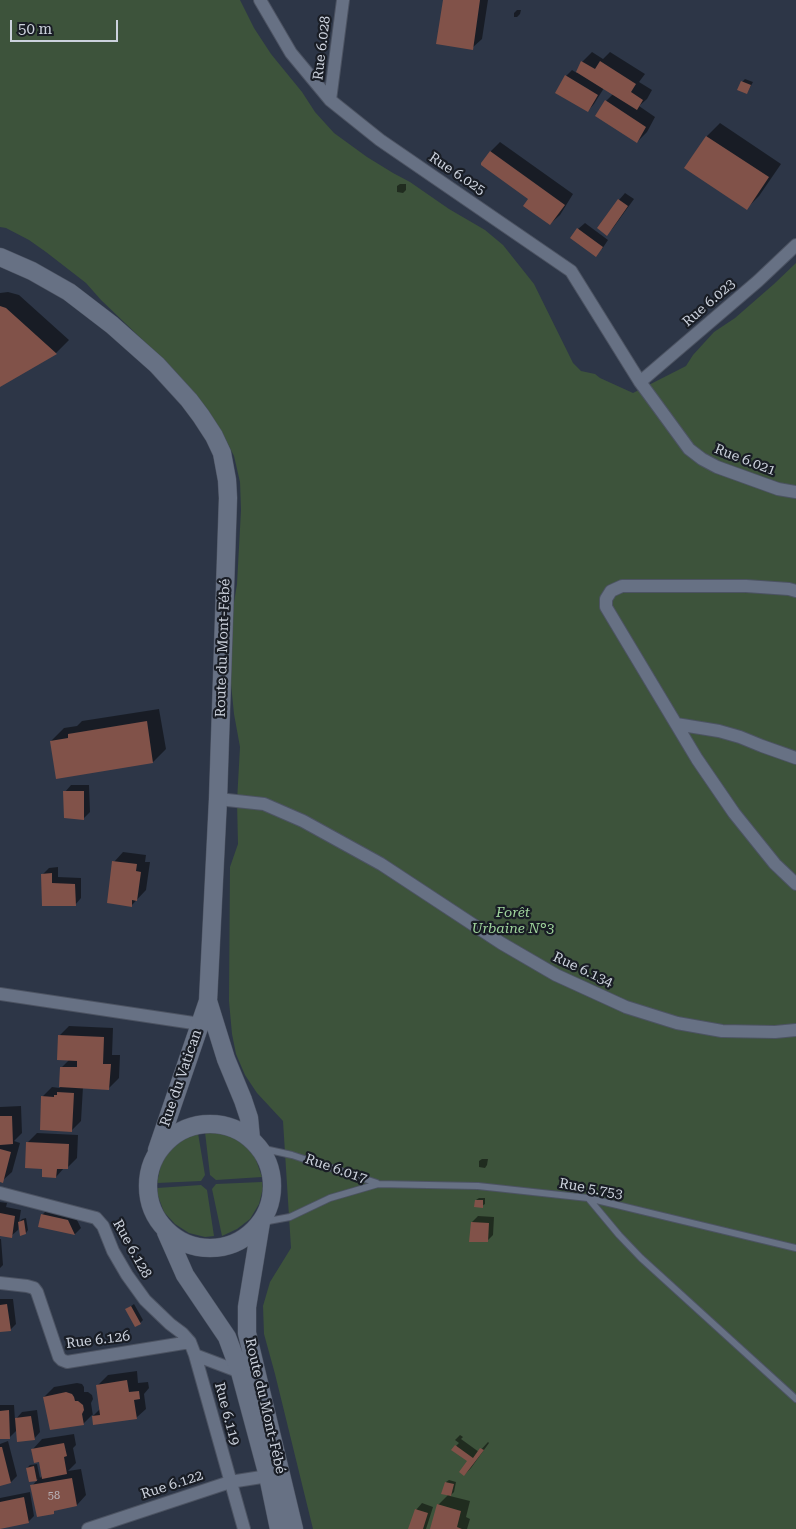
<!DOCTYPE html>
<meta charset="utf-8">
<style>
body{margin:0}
#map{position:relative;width:796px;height:1529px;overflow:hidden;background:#2d3647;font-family:"Roboto Serif",serif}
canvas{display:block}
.scale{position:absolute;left:10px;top:20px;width:108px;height:22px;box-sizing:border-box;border:2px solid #ccd2dd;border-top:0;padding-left:6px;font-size:15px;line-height:18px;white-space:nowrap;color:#ccd2dd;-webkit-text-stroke:4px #191d25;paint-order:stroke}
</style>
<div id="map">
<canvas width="796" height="1529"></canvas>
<div class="scale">50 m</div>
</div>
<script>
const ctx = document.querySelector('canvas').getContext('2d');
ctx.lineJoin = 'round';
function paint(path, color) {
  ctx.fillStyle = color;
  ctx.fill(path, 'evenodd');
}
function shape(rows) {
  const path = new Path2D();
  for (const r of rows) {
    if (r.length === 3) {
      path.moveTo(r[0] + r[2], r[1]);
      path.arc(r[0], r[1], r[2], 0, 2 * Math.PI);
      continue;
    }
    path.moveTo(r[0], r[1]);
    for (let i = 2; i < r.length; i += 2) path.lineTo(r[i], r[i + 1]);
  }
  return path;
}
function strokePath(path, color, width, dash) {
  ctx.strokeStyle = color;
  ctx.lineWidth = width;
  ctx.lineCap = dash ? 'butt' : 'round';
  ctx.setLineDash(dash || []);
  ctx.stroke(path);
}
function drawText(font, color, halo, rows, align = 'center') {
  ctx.font = font + ' "Roboto Serif",serif';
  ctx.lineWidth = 4.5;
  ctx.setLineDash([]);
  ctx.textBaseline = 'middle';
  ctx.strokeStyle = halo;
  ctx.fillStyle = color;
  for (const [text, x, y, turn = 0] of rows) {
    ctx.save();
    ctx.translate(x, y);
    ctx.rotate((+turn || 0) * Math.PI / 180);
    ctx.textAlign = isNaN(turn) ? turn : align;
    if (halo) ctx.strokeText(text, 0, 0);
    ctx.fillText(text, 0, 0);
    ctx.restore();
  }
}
const green = shape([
 [0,0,240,0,254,28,271,54,302,92,315,112,334,133,367,157,393,173,410,182,449,209,485,230,503,245,534,284,573,363,581,371,595,374,600,378,633,393,686,366,693,355,714,332,735,318,774,284,796,263,796,1529,313,1529,275,1374,264,1334,263,1306,270,1282,291,1248,283,1121,257,1093,245,1075,236,1054,232,1034,229,1001,230,867,238,844,237,801,240,747,234,714,230,674,231,620,237,584,241,510,240,482,234,456,223,434,207,409,175,371,163,362,149,346,101,300,86,283,46,252,29,240,6,228,0,227],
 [214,1131,230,1135,245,1144,255,1157,262,1177,216,1180,210,1175,205,1132],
 [198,1133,205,1175,201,1181,157,1183,161,1164,169,1150,182,1139],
 [262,1182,263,1188,259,1204,250,1219,237,1229,222,1236,212,1189,216,1184],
 [201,1185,207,1190,214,1236,205,1237,189,1233,175,1224,164,1212,158,1196,157,1188]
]);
const shadow = shape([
 [445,0,488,0,482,39,472,48],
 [517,10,521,10,520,14,517,17,514,17,514,13],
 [592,52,603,59,610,52,645,74,639,82,652,90,647,99,639,106,655,117,647,132,637,142,606,101,613,94,604,88,594,104,588,111,566,76,572,70,577,73,582,62],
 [745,79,753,82,747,93,742,82],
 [720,123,781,164,759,196,746,209,686,168,707,136],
 [500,142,573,194,560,215,550,224,529,199,482,164,491,151],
 [400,184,406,184,406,190,403,193,397,192,397,186],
 [625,193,634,199,613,228,607,234,598,228,619,200],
 [585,223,608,240,602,249,578,229],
 [8,292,19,295,69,340,56,353,0,386,0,293],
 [159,709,166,749,153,762,57,777,51,741,64,728,77,726,82,721],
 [71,785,89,785,90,812,83,819,65,792],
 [123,852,146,855,145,862,150,862,146,890,131,906,114,862],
 [58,867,58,877,81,878,81,898,75,905,43,904,43,874,49,868],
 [69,1026,113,1028,112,1055,120,1055,119,1078,109,1088,83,1087,81,1121,72,1130,42,1097,52,1087,60,1088,62,1067,69,1060,59,1036],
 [21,1106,22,1133,14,1141,20,1143,12,1172,2,1181,0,1181,0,1107],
 [37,1133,78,1135,77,1158,67,1168,64,1168,56,1177,27,1143],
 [482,1159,488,1159,487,1165,485,1168,479,1167,479,1161],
 [479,1198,485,1198,485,1204,482,1206,476,1200],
 [0,1202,7,1203,6,1207,21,1210,19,1222,22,1219,26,1218,28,1230,26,1233,19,1223,18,1230,11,1236,0,1235],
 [48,1209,74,1214,81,1228,75,1234,40,1226,42,1215],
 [478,1216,494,1217,493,1235,487,1241,472,1222],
 [0,1239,1,1239,3,1265,0,1268],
 [0,1299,13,1299,16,1324,10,1330,0,1331],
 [134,1304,143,1320,140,1323,127,1309],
 [137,1371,138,1383,148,1382,149,1388,144,1394,146,1409,136,1418,94,1424,93,1414,83,1424,44,1397,54,1387,77,1383,82,1384,84,1387,84,1392,88,1392,92,1395,93,1399,91,1403,93,1416,101,1408,98,1385,108,1375],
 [0,1405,14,1405,15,1420,22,1412,37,1410,40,1432,34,1439,17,1430,9,1438,0,1438],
 [74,1434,76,1445,73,1448,76,1463,68,1471,81,1469,86,1495,77,1505,57,1509,53,1512,32,1486,38,1479,30,1481,27,1468,30,1465,37,1464,40,1478,42,1476,40,1461,33,1449,42,1439],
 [460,1435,463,1437,461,1439,479,1452,488,1442,489,1443,471,1468,464,1475,469,1461,456,1446,459,1443,455,1440],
 [8,1441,17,1476,11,1482,0,1485,0,1444],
 [449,1480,456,1482,454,1492,450,1496,470,1501,466,1517,470,1519,467,1529,431,1529,438,1505,449,1494,446,1482],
 [30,1492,34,1516,28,1522,0,1528,0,1498],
 [422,1503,433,1507,426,1529,410,1529,416,1510]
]);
const building = shape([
 [443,0,480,0,473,50,436,44],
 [581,61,595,69,600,61,636,84,631,92,643,100,637,110,576,72],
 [565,75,598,95,588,112,555,93],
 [741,81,751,85,747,94,737,90],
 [605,100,646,127,637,143,595,116],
 [706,136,769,177,747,210,684,168],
 [490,151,565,205,550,225,523,206,528,199,481,165,481,163],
 [618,199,628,206,607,236,597,228],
 [577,228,603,247,596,257,570,238],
 [0,306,6,308,57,354,0,387],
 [147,721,153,763,56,779,50,741,68,738,68,734],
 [63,791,84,791,84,820,64,818],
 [112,861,137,864,136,871,141,872,137,901,132,900,132,907,107,903],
 [52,873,52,883,75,884,76,906,42,906,41,874],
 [58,1035,104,1037,103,1064,111,1064,109,1090,59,1087,60,1067,77,1067,77,1061,57,1060],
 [57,1092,74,1093,72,1132,40,1130,41,1096,54,1097,54,1095,57,1095],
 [0,1116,12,1116,13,1144,0,1145],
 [26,1142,69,1144,68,1169,57,1169,56,1178,42,1177,42,1169,25,1168],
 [0,1149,11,1152,3,1183,0,1182],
 [475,1200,483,1200,483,1208,474,1207],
 [0,1213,15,1216,12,1238,0,1236],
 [41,1214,68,1220,75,1235,38,1227],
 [24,1220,26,1234,20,1236,18,1222],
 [471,1222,489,1223,488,1242,469,1242],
 [7,1304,11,1331,0,1332,0,1305],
 [131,1306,141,1324,135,1327,125,1309],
 [127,1380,129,1392,139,1391,140,1399,134,1400,137,1419,93,1425,92,1416,100,1415,96,1385],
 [66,1392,72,1394,74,1397,75,1401,78,1401,83,1405,84,1410,82,1414,84,1425,50,1430,43,1397],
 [9,1410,10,1439,0,1439,0,1411],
 [31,1416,35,1440,17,1442,15,1418],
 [64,1443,67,1456,64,1457,67,1474,42,1479,39,1462,34,1463,31,1449],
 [455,1445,473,1458,480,1448,484,1450,464,1476,459,1472,467,1461,451,1450],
 [0,1447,2,1447,11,1483,0,1486],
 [34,1466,37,1481,29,1482,26,1468],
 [72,1478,77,1506,54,1511,54,1514,37,1517,30,1485],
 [445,1482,454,1484,451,1496,441,1494],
 [24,1497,29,1523,0,1529,0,1502],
 [437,1504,461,1511,457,1527,462,1529,430,1529],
 [415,1509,428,1513,423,1529,408,1529]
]);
const lane = shape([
 [260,1148,292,1155,377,1183],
 [589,1199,619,1235,641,1258,796,1399],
 [263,1222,290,1217,330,1198,378,1184,478,1186,588,1198,796,1248]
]);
const street = shape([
 [260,0,291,53,330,100,380,140,571,271,640,382,689,449,702,459,717,467,778,489,796,492],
 [330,100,343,0],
 [640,382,758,281,796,245],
 [796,591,789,589,746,586,622,586,611,591,606,599,606,607,697,759,734,813,775,864,796,884],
 [676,724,719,731,740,737,762,746,796,758],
 [218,799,264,804,303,821,381,864,501,943,556,975,626,1007,677,1023,722,1031,775,1032,796,1030],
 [0,994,200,1024],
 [0,1193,96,1218,103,1226,113,1251,127,1275,145,1300,170,1324,182,1333,190,1342,195,1355,240,1372],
 [0,1283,27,1286,34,1288,37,1292,59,1357,62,1360,67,1362,190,1342],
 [195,1355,244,1529],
 [88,1529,230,1482,268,1476]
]);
const secondary = shape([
 [0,257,32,271,69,292,112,325,157,365,189,400,201,416,214,436,222,453,227,480,228,498,218,799,208,1001,226,1059,243,1100,249,1118,251,1139],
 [210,1186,62],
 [157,1150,208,1001],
 [261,1222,247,1307,247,1333,294,1529],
 [166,1232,185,1275,227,1337,240,1372,268,1476,279,1529]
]);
const numberNames = [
 ["58",54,1496]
];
const streetNames = [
 ["Rue 6.028",322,48,-83],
 ["Rue 6.025",457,174,34],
 ["Rue 6.023",709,303,-41],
 ["Rue 6.021",745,460,21],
 ["Route du Mont-Fébé",223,648,-88],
 ["Rue 6.134",583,970,25],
 ["Rue du Vatican",181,1078,-71],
 ["Rue 6.017",336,1169,19],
 ["Rue 5.753",591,1189,10],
 ["Rue 6.128",132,1249,61],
 ["Rue 6.126",98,1340,-7],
 ["Route du Mont-Fébé",265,1406,77],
 ["Rue 6.119",227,1414,75],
 ["Rue 6.122",172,1485,-18]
];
const parkNames = [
 ["Forêt",513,913],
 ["Urbaine N°3",513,929]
];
paint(green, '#3d533b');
paint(shadow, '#0007');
paint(building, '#815249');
strokePath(lane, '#4c5362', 8);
strokePath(street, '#4c5362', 14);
strokePath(secondary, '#4c5362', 19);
strokePath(lane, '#677184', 6);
strokePath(street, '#677184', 12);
strokePath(secondary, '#677184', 18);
drawText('11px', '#b9b2b8', null, numberNames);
drawText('14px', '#ccd2dd', '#191d25', streetNames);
drawText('italic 14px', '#9fd49c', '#191d25', parkNames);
</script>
